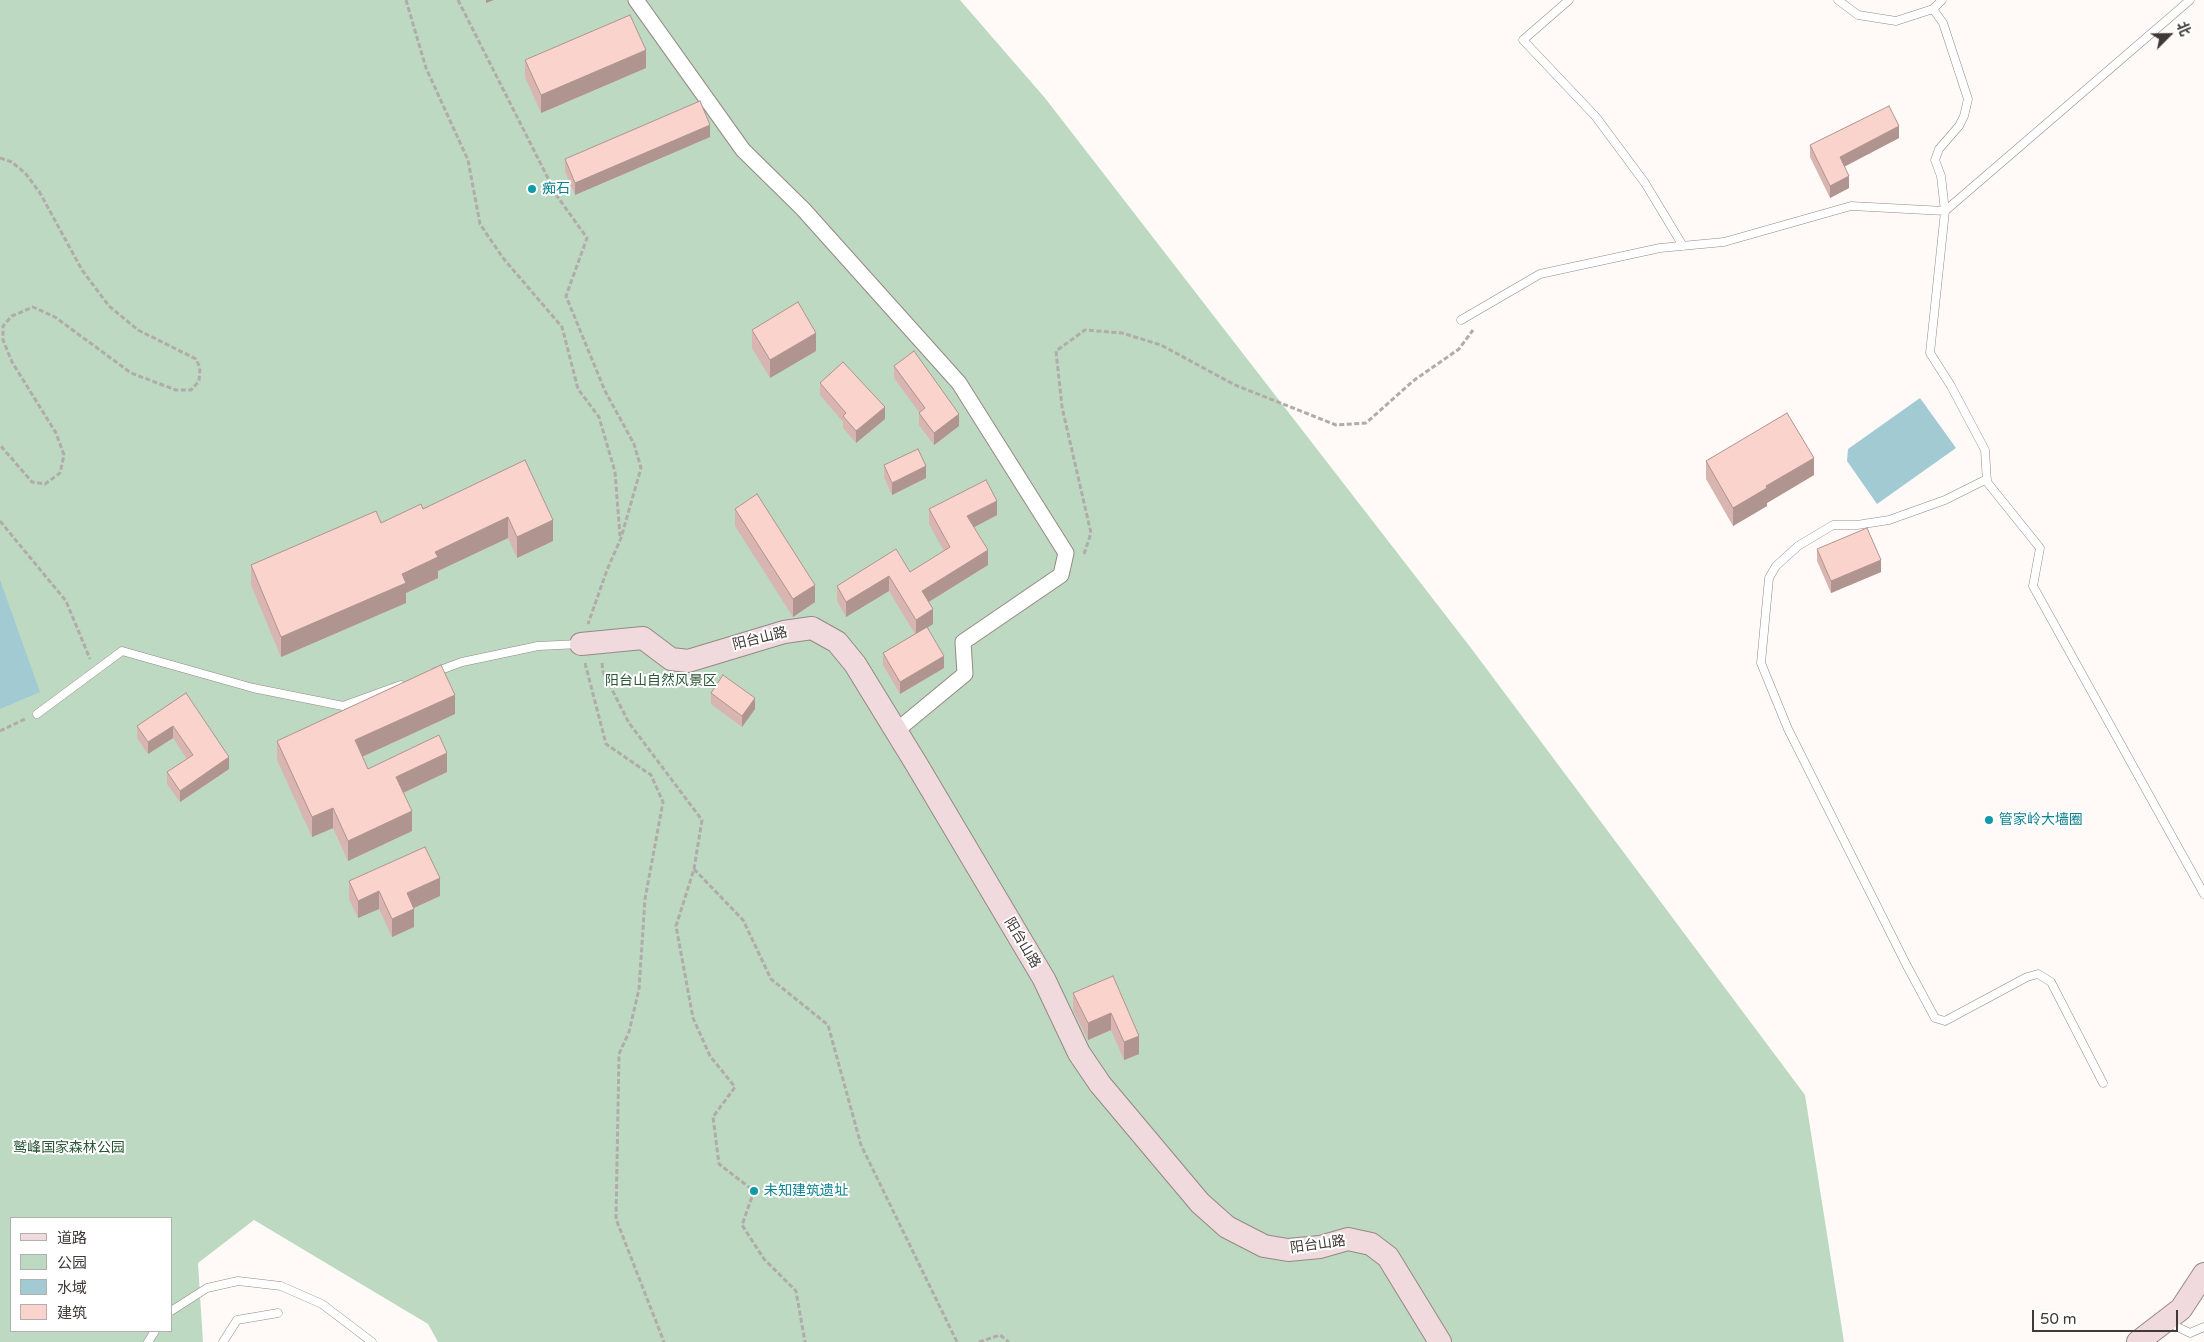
<!DOCTYPE html>
<meta charset="utf-8">
<style>
body{margin:0}
#map{position:relative;width:2204px;height:1342px;overflow:hidden;background:#fffaf7;font-family:"Varela Round","Noto Sans SC",sans-serif}
canvas{display:block}
.legend{position:absolute;left:10px;top:1217px;width:162px;height:115px;box-sizing:border-box;background:#fff;border:1px solid #b2b0af;margin:0;padding:6px 9px;list-style:none;font-size:15px;color:#3f3937}
.legend li{display:flex;align-items:center;gap:10px;height:25px}
.legend b{width:25px;border:1px solid #b2b0af}
.north{position:absolute;left:2144px;top:10px;width:50px;height:50px;-webkit-text-stroke:4px #fff;paint-order:stroke;rotate:67deg;font-size:14px;font-weight:700;line-height:20px;text-align:center;color:#3f3937}
.north::after{content:'';display:block;margin:auto;width:18px;height:22px;background:#3f3937;clip-path:polygon(50% 0,100% 100%,50% 72%,0 100%)}
.scale{position:absolute;left:2032px;top:1310px;width:146px;height:22px;box-sizing:border-box;border:2px solid #3f3937;border-top:0;padding-left:6px;font-size:15px;line-height:18px;white-space:nowrap;color:#3f3937;-webkit-text-stroke:4px #fff;paint-order:stroke}
</style>
<div id="map">
<canvas width="2204" height="1342"></canvas>
<ul class="legend">
<li><b style="height:6px;background:#f0dade"></b>道路</li>
<li><b style="height:14px;background:#bdd9c2"></b>公园</li>
<li><b style="height:14px;background:#a1cad3"></b>水域</li>
<li><b style="height:14px;background:#fbd3cd"></b>建筑</li>
</ul>
<div class="north">北</div>
<div class="scale">50 m</div>
</div>
<script>
const ctx = document.querySelector('canvas').getContext('2d');
ctx.lineJoin = 'round';
function paint(path, color) {
  ctx.fillStyle = color;
  ctx.fill(path, 'evenodd');
}
function shape(rows) {
  const path = new Path2D();
  for (const r of rows) {
    path.moveTo(r[0], r[1]);
    for (let i = 2; i < r.length; i += 2) path.lineTo(r[i], r[i + 1]);
  }
  return path;
}
function strokePath(path, color, width, dash) {
  ctx.strokeStyle = color;
  ctx.lineWidth = width;
  ctx.lineCap = dash ? 'butt' : 'round';
  ctx.setLineDash(dash || []);
  ctx.stroke(path);
}
function drawText(font, color, halo, rows, align = 'center') {
  ctx.font = font + ' "Varela Round","Noto Sans SC",sans-serif';
  ctx.lineWidth = 4;
  ctx.setLineDash([]);
  ctx.textBaseline = 'middle';
  ctx.strokeStyle = halo;
  ctx.fillStyle = color;
  for (const [text, x, y, turn = 0] of rows) {
    ctx.save();
    ctx.translate(x, y);
    ctx.rotate((+turn || 0) * Math.PI / 180);
    ctx.textAlign = isNaN(turn) ? turn : align;
    if (halo) ctx.strokeText(text, 0, 0);
    ctx.fillText(text, 0, 0);
    ctx.restore();
  }
}
const green = shape([
 [0,0,960,0,1045,98,1471,648,1805,1095,1844,1342,438,1342,428,1324,254,1220,198,1263,203,1342,0,1342],
 [11,1218,171,1218,171,1331,11,1331]
]);
const water = shape([
 [1920,398,1956,448,1877,504,1847,461,1848,449],
 [0,580,40,692,0,709]
]);
const path = shape([
 [406,0,426,68,468,160,480,224,503,258,562,327,578,389,599,417,615,472,620,536],
 [458,0,557,196,587,238,566,296,605,391,634,444,641,468,621,538,607,570,588,624],
 [0,158,12,162,26,174,40,193,82,270,109,306,138,330,196,359,200,368,199,381,191,390,176,390,131,373,55,317,33,307,12,316,3,326,3,340,12,362,56,433,64,455,60,473,45,484,32,482,0,445],
 [0,521,66,601,90,659],
 [1084,554,1091,533,1062,407,1056,351,1085,330,1122,333,1161,345,1235,385,1336,425,1366,423,1413,381,1459,349,1473,330],
 [585,663,606,744,651,775,663,802,645,899,639,989,629,1032,619,1054,616,1219,664,1342],
 [602,663,603,672,629,723,702,820,694,869,676,926,693,1018,710,1056,735,1087,713,1117,719,1164,754,1191,742,1225,764,1259,796,1291,805,1342],
 [0,731,27,718],
 [694,869,743,920,771,979,828,1025,861,1145,957,1342],
 [979,1342,1000,1335,1009,1342]
]);
const lane = shape([
 [1569,0,1523,40,1596,117,1645,183,1683,246],
 [1838,0,1858,15,1896,21,1933,9,1942,0],
 [2190,0,1945,211,1930,353,1951,386,1985,450,1987,482,2040,548,2033,586,2204,894],
 [1461,320,1540,274,1660,248,1724,242,1851,206,1945,211,1941,176,1935,160,1939,149,1959,126,1964,116,1968,99,1943,23,1933,9],
 [1987,479,1945,500,1889,520,1857,525,1833,525,1798,546,1776,566,1769,578,1761,663,1788,729,1907,966,1935,1018,1945,1021,2027,977,2038,974,2051,982,2103,1083],
 [435,672,462,662,538,646,580,644],
 [37,714,122,651,253,688,343,706,401,685],
 [171,1311,207,1288,238,1281,281,1286,322,1304,372,1342],
 [2169,1323,2190,1333,2204,1327],
 [148,1342,155,1331],
 [223,1342,237,1320,278,1313]
]);
const street = shape([
 [636,0,743,150,803,209,959,383,1066,553,1061,575,963,642,965,674,896,731]
]);
const secondary = shape([
 [581,644,643,638,671,659,688,661,784,632,812,628,837,642,855,664,917,765,1044,979,1079,1053,1100,1084,1200,1203,1227,1227,1264,1246,1288,1250,1320,1247,1348,1239,1371,1244,1388,1257,1440,1342],
 [2138,1342,2181,1309,2204,1274]
]);
const wall = shape([
 [525,60,646,68,541,113,525,77],
 [710,137,575,195,565,171,565,159],
 [1899,138,1845,166,1849,188,1830,198,1810,157,1810,145],
 [752,330,816,351,770,378,752,348],
 [894,366,959,426,934,445,919,425,919,412,894,378],
 [820,383,885,419,856,443,843,428,843,422,820,395],
 [525,460,553,541,517,558,508,538,438,571,438,578,406,593,406,603,281,657,251,585,251,565,381,523,423,509],
 [1706,461,1814,475,1767,503,1767,506,1733,526,1706,479],
 [884,465,926,478,892,495,884,477],
 [735,509,815,602,793,617,735,526],
 [929,509,997,515,974,527,988,565,929,602,933,624,928,627,944,668,900,694,883,665,883,653,915,634,889,591,846,617,837,601,837,586,910,572,944,551,929,524],
 [1817,549,1881,572,1831,593,1817,561],
 [186,693,229,769,180,802,167,784,167,772,187,759,173,738,148,754,137,738,137,726],
 [711,693,755,709,742,727,711,704],
 [455,714,362,757,368,769,447,772,404,793,412,831,348,861,333,828,312,837,277,760,277,741],
 [349,881,440,896,414,908,414,927,392,937,379,909,358,918,349,899],
 [1113,976,1139,1054,1124,1060,1111,1030,1088,1040,1073,1010,1073,993]
]);
const shadedWall = shape([
 [486,0,494,0,486,3],
 [646,50,646,68,541,113,541,95],
 [710,125,710,137,575,195,575,183],
 [1899,126,1899,138,1840,169,1840,157],
 [1849,176,1849,188,1830,198,1830,186],
 [816,333,816,351,770,378,770,360],
 [885,407,885,419,856,443,856,431],
 [959,414,959,426,934,445,934,433],
 [1814,458,1814,475,1767,503,1767,506,1733,526,1733,508,1766,486],
 [926,466,926,478,892,495,892,483],
 [997,501,997,515,967,531,967,516],
 [508,517,508,538,438,571,438,578,406,593,406,603,281,657,281,637,402,574,435,552],
 [553,520,553,541,517,558,517,537],
 [988,550,988,565,922,606,922,591],
 [1881,560,1881,572,1831,593,1831,581],
 [889,576,889,591,846,617,846,602],
 [815,585,815,602,793,617,793,599],
 [933,609,933,624,916,635,916,620],
 [944,656,944,668,900,694,900,682],
 [455,695,455,714,355,760,355,740],
 [755,698,755,709,742,727,742,716],
 [173,726,173,738,148,754,148,742],
 [447,753,447,772,396,796,396,777],
 [229,757,229,769,180,802,180,791],
 [333,808,333,828,312,837,312,817],
 [412,811,412,831,348,861,348,841],
 [440,878,440,896,407,911,407,893],
 [379,891,379,909,358,918,358,901],
 [414,909,414,927,392,937,392,919],
 [1111,1013,1111,1030,1088,1040,1088,1023],
 [1139,1036,1139,1054,1124,1060,1124,1042]
]);
const building = shape([
 [630,15,646,50,541,95,525,60,630,15],
 [700,101,710,125,575,183,565,159,700,101],
 [1889,106,1899,126,1840,157,1849,176,1830,186,1810,145,1889,106],
 [798,302,816,333,770,360,752,330,798,302],
 [914,351,959,414,934,433,919,413,925,408,894,366,914,351],
 [843,362,885,407,856,431,843,416,846,413,820,383,843,362],
 [1787,413,1814,458,1766,486,1767,488,1733,508,1706,461,1787,413],
 [918,449,926,466,892,483,884,465,918,449],
 [525,460,553,520,517,537,508,517,435,552,438,557,402,574,406,583,281,637,251,565,376,511,381,523,421,504,423,509,525,460],
 [986,480,997,501,967,516,988,550,922,591,933,609,916,620,889,576,846,602,837,586,896,549,910,572,950,547,929,509,986,480],
 [757,494,815,585,793,599,735,509,757,494],
 [1867,528,1881,560,1831,581,1817,549,1867,528],
 [927,627,944,656,900,682,883,653,927,627],
 [441,665,455,695,355,740,368,769,439,735,447,753,396,777,412,811,348,841,333,808,312,817,277,741,441,665],
 [723,675,755,698,742,716,711,693,723,675],
 [186,693,229,757,180,791,167,772,193,755,173,726,148,742,137,726,186,693],
 [425,847,440,878,407,893,414,909,392,919,379,891,358,901,349,881,425,847],
 [1113,976,1139,1036,1124,1042,1111,1013,1088,1023,1073,993,1113,976]
]);
const markers = [
 [532,189,5,"#0f9aa8"],
 [1989,820,5,"#0f9aa8"],
 [754,1191,5,"#0f9aa8"]
];
const cultureNames = [
 ["痴石",542,189],
 ["管家岭大墙圈",1999,820],
 ["未知建筑遗址",764,1191]
];
const streetNames = [
 ["阳台山路",760,639,-14],
 ["阳台山路",1022,943,59],
 ["阳台山路",1318,1245,-8]
];
const parkNames = [
 ["阳台山自然风景区",661,681],
 ["鹫峰国家森林公园",69,1148]
];
paint(green, '#bdd9c2');
paint(water, '#a1cad3');
strokePath(lane, '#958984', 9);
strokePath(street, '#958984', 17);
strokePath(secondary, '#958984', 24);
strokePath(path, '#b1aba9', 3, [5, 2.5]);
strokePath(lane, '#fff', 8);
strokePath(street, '#fff', 15);
strokePath(secondary, '#f0dade', 22);
paint(wall, '#d8b5b0');
paint(shadedWall, '#b09490');
paint(building, '#fbd3cd');
strokePath(building, '#b09490', 1);
for (const [x, y, r, color] of markers) {
  const dot = new Path2D();
  dot.arc(x, y, r, 0, 2 * Math.PI);
  ctx.fillStyle = color;
  ctx.fill(dot);
  strokePath(dot, '#fff', 2);
}
drawText('14px', '#0d838f', '#fff', cultureNames, 'left');
drawText('14px', '#3f3937', '#fff', streetNames);
drawText('14px', '#2a5736', '#fff', parkNames);
</script>
